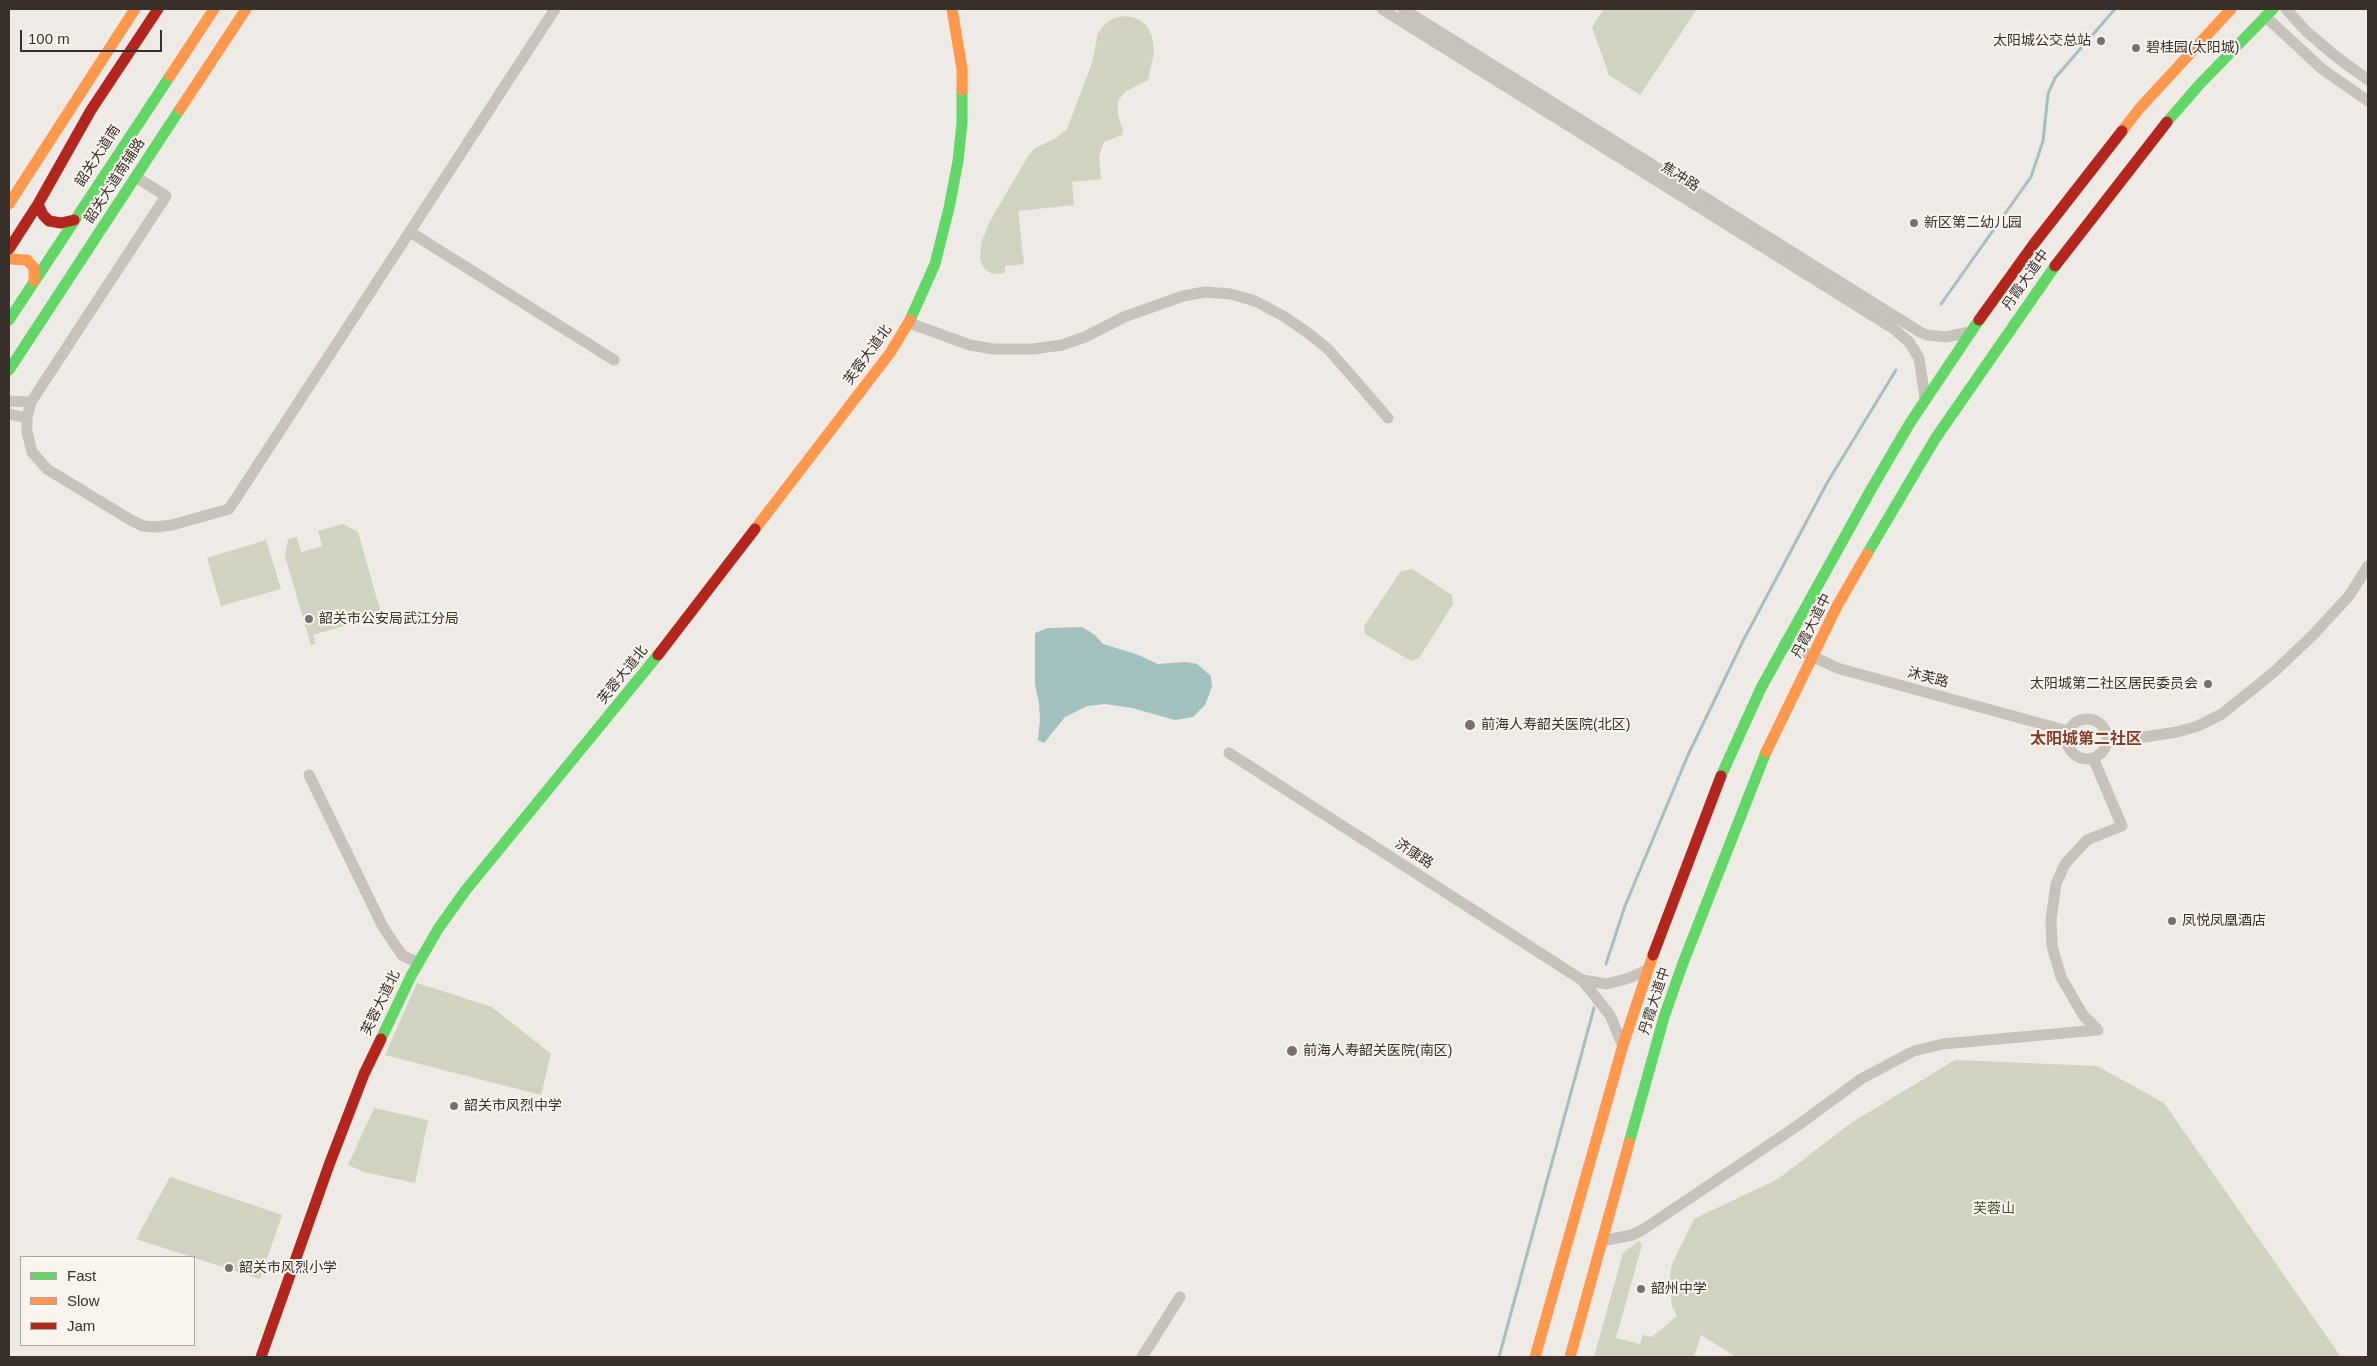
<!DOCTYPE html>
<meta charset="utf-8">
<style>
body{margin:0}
#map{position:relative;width:2377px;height:1366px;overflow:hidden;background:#eeeae5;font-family:Helvetica,sans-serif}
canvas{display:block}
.frame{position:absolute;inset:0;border:10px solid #392f2b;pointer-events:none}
.legend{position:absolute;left:20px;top:1256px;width:175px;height:90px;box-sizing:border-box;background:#faf4ee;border:1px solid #ada5a0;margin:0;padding:6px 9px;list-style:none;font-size:15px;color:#392f2b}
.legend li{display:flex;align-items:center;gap:10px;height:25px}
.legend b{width:25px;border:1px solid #ada5a0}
.scale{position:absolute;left:20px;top:30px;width:142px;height:22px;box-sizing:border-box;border:2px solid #392f2b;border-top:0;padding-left:6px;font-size:15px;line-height:18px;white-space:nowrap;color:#392f2b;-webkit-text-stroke:4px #faf4ee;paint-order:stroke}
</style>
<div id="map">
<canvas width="2377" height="1366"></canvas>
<div class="frame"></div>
<ul class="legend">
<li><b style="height:6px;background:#63d668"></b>Fast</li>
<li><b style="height:6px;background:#ff974d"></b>Slow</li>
<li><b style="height:6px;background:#b3261e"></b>Jam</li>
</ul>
<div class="scale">100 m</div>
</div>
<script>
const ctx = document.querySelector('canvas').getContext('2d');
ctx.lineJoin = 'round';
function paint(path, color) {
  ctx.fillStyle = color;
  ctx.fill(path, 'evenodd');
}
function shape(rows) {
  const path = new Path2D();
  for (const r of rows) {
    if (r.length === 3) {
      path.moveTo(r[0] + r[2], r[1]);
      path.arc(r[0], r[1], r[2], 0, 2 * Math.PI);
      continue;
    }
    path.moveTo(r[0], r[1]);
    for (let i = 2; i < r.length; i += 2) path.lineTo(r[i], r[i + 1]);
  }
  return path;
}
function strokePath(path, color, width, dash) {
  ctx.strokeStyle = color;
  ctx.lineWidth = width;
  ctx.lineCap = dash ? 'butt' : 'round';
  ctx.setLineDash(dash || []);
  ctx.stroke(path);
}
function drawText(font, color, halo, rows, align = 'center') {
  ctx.font = font + ' Helvetica,"Noto Sans SC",sans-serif';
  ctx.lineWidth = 4;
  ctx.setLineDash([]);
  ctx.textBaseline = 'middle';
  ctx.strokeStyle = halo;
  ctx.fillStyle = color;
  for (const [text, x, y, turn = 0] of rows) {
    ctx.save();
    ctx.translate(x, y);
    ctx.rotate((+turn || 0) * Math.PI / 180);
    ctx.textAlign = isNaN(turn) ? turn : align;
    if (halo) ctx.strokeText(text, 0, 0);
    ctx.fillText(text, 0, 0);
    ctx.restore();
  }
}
const green = shape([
 [1604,9,1697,9,1640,95,1609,75,1592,27],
 [1125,16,1136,18,1146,25,1152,36,1154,52,1148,80,1125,92,1118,101,1118,116,1123,130,1122,135,1104,142,1099,156,1101,179,1072,182,1074,205,1018,211,1024,264,1005,266,1005,273,992,274,983,267,980,258,982,241,990,221,1027,158,1035,148,1056,138,1067,129,1092,63,1098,33,1105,24,1114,18],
 [343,524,358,532,384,624,380,625,377,616,313,635,316,644,311,645,285,556,288,539,297,537,301,552,322,546,318,531],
 [266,540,281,589,221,606,207,558],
 [1412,569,1452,595,1453,604,1419,658,1411,661,1365,634,1364,626,1401,571],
 [417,983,492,1007,551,1054,541,1095,385,1055],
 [1955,1060,2097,1066,2164,1103,2341,1357,1736,1357,1701,1335,1694,1357,1594,1357,1623,1253,1639,1241,1642,1245,1616,1338,1640,1344,1643,1335,1652,1337,1677,1316,1672,1306,1669,1282,1672,1264,1694,1219,1778,1179,1851,1123],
 [374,1108,428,1120,415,1183,364,1172,348,1165],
 [170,1177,282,1215,260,1279,136,1239]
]);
const water = shape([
 [1082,627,1095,635,1103,644,1136,654,1158,664,1186,662,1197,664,1211,676,1212,687,1205,705,1193,717,1175,720,1132,708,1105,704,1087,706,1065,717,1044,743,1038,740,1040,720,1039,703,1035,684,1035,633,1048,628]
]);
const stream = shape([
 [1941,304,2031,177,2043,141,2048,94,2055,78,2115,9],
 [1606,964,1625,906,1660,822,1688,755,1743,641,1827,483,1896,370],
 [1499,1357,1594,1008]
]);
const street = shape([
 [1382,9,1894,329,1909,342,1919,358,1925,398],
 [1403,9,1920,332,1927,335,1946,337,1970,332],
 [2286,9,2306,31,2334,55,2368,80],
 [2265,16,2322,69,2368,101],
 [136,177,166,196,31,402,27,418,27,432,32,452,47,469,129,519,143,526,156,527,172,525,229,509,555,9],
 [410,232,614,360],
 [909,323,970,345,993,349,1033,349,1062,345,1085,337,1124,317,1183,296,1205,292,1231,294,1255,301,1285,317,1312,336,1329,350,1388,418],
 [9,401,31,402],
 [9,414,27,418],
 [1785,643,1837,668,2068,731],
 [2087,739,20],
 [2107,740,2138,738,2177,732,2198,726,2222,714,2274,672,2312,636,2349,596,2368,566],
 [1229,753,1582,980,1610,1015,1622,1044],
 [2093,758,2122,826,2087,840,2065,864,2056,884,2051,920,2052,946,2061,977,2083,1015,2098,1030],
 [309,775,383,927,402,955,418,963],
 [1582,980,1607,984,1629,978,1647,970],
 [1602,1241,1632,1235,1644,1229,1797,1126,1861,1079,1914,1051,1943,1044,2098,1030],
 [1142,1357,1180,1297]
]);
const fast = shape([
 [2167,122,2199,85,2273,9],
 [9,320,170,76],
 [910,320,935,264,949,208,958,161,962,123,962,90],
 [9,370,180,109],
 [1867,554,1935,439,2055,266],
 [1721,776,1761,688,1873,486,1910,423,1979,320],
 [381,1039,411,976,438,929,465,891,658,655],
 [1629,1143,1664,1017,1683,963,1766,752]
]);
const slow = shape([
 [952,9,962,69,962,90],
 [170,76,214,9],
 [180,109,246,9],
 [2122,131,2139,109,2231,9],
 [9,204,135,9],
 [9,259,27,260,34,268,34,281],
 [755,529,890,353,910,320],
 [1766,752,1837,606,1867,554],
 [1535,1357,1623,1045,1653,955],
 [1570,1357,1629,1143]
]);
const jam = shape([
 [38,204,43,215,49,221,61,223,74,220],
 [9,249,38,204,91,110,158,9],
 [2055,266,2167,122],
 [1979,320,2033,245,2122,131],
 [658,655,755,529],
 [1653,955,1721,776],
 [261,1357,329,1165,364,1074,381,1039]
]);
const markers = [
 [2101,41,5,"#78706c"],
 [2136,48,5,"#78706c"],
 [1914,223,5,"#78706c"],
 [309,619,5,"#78706c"],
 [2208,684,5,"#78706c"],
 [1470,725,6,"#78706c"],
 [2172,921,5,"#78706c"],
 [1292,1051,6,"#78706c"],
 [454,1106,5,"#78706c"],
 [229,1268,5,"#78706c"],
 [1641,1289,5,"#78706c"]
];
const poiNames = [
 ["太阳城公交总站",2091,41,"right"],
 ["碧桂园(太阳城)",2146,48],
 ["新区第二幼儿园",1924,223],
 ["韶关市公安局武江分局",319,619],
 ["太阳城第二社区居民委员会",2198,684,"right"],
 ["前海人寿韶关医院(北区)",1481,725],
 ["凤悦凤凰酒店",2182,921],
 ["前海人寿韶关医院(南区)",1303,1051],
 ["韶关市风烈中学",464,1106],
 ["韶关市风烈小学",239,1268],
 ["韶州中学",1651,1289]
];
const streetNames = [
 ["韶关大道南",98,156,-57],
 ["焦冲路",1680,177,32],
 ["韶关大道南辅路",115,181,-57],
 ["丹霞大道中",2026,280,-55],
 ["芙蓉大道北",868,355,-54],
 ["丹霞大道中",1812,626,-63],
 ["芙蓉大道北",623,675,-51],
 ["沐芙路",1928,678,15],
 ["济康路",1414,854,33],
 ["丹霞大道中",1655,1001,-72],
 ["芙蓉大道北",381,1003,-64]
];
const parkNames = [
 ["芙蓉山",1994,1209]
];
const quarterNames = [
 ["太阳城第二社区",2086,740]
];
paint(green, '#d0d3c0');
paint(water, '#a2c0be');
strokePath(stream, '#a2c0be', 3);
strokePath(street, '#c8c2bd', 11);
strokePath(fast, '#63d668', 11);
strokePath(slow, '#ff974d', 11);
strokePath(jam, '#b3261e', 11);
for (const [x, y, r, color] of markers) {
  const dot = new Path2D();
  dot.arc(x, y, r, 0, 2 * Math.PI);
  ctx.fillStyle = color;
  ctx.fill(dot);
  strokePath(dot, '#faf4ee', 2);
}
drawText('14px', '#392f2b', '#faf4ee', poiNames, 'left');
drawText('14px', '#392f2b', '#faf4ee', streetNames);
drawText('14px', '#4a5630', '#faf4ee', parkNames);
drawText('bold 16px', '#843b28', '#faf4ee', quarterNames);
</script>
